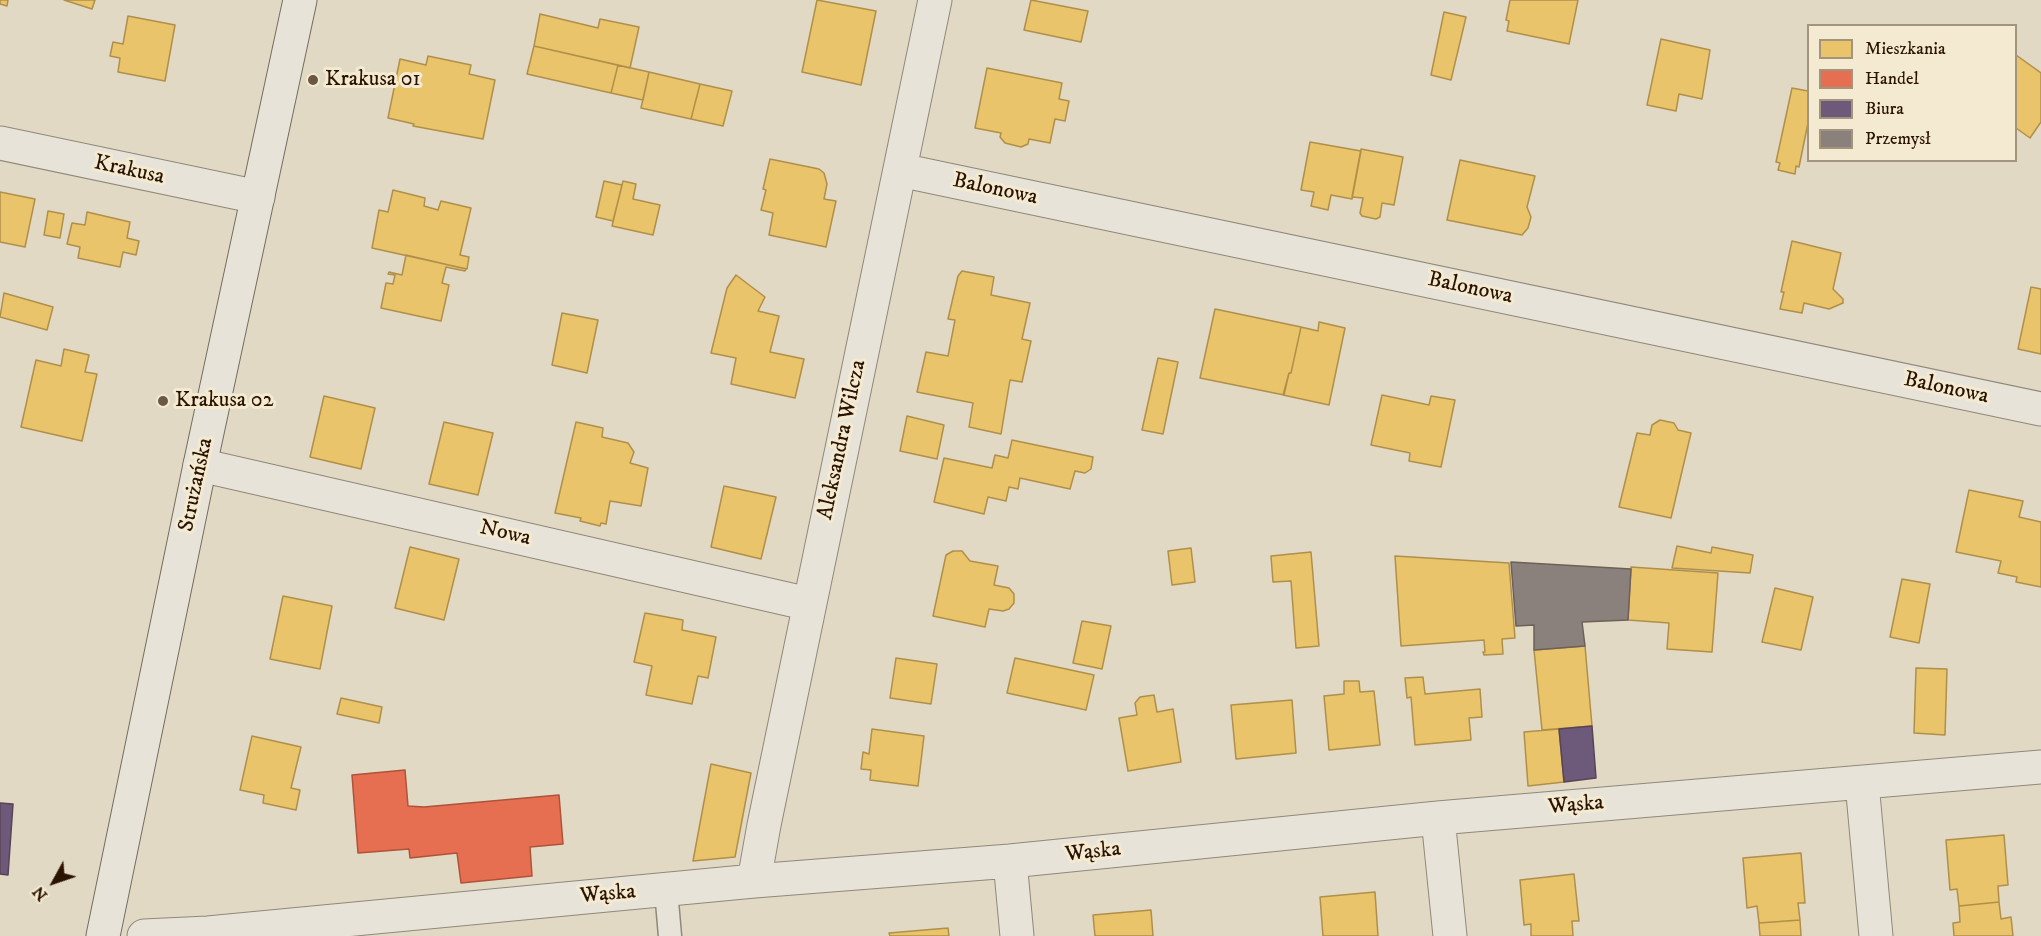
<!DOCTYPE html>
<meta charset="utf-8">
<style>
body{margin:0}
#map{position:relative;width:2041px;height:936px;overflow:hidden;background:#e1d9c4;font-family:"IM FELL DW Pica",serif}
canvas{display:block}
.legend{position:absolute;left:1807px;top:24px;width:210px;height:138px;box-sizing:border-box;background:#f3ead1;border:2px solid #a3947e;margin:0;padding:8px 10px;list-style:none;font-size:18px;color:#2a1301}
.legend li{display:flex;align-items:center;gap:12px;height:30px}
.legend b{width:30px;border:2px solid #a3947e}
.north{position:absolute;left:24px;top:852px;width:60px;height:60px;-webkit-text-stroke:4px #f3ead1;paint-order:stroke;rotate:230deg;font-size:16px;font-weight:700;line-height:24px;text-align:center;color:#2a1301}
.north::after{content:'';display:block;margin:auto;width:21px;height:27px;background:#2a1301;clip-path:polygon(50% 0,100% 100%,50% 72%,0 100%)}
</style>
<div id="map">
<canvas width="2041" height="936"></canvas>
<ul class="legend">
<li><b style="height:16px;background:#e9c46a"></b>Mieszkania</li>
<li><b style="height:16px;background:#e76f51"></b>Handel</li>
<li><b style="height:16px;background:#6d597a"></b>Biura</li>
<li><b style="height:16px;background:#8a817c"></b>Przemysł</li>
</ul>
<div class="north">N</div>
</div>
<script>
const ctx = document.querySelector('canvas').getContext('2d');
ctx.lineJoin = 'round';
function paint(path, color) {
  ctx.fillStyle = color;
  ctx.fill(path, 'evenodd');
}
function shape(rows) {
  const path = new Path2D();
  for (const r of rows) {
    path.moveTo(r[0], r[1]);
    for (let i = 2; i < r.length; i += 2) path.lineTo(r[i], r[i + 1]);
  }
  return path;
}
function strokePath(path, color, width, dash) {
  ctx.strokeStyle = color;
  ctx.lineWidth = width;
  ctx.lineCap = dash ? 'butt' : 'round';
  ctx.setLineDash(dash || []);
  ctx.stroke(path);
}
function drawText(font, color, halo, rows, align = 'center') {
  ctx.font = font + ' "IM FELL DW Pica",serif';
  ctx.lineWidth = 6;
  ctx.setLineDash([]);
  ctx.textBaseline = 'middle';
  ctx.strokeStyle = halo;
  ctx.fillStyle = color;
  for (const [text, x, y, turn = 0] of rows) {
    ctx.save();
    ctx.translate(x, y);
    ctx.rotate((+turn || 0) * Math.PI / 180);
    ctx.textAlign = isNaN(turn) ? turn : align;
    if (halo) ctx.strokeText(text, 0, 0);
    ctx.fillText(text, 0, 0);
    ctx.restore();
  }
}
const homes = shape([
 [0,0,8,0,7,6,0,4,0,0],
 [64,0,95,0,92,9,64,0],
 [817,0,876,11,861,85,802,72,817,0],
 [1031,0,1088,11,1081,42,1024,30,1031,0],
 [1510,0,1578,0,1569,44,1507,31,1509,21,1506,20,1510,0],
 [1444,12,1466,17,1451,80,1431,75,1444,12],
 [540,14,598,28,600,19,639,27,630,68,534,46,540,14],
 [128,16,175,25,165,81,118,72,120,58,110,56,113,42,123,44,128,16],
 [1661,39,1710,50,1702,99,1679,94,1676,111,1647,105,1661,39],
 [534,46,618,65,611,93,527,74,534,46],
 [2016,55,2041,73,2041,122,2030,138,2016,128,2016,55],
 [428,56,471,65,469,74,495,80,483,139,413,126,414,124,388,118,400,59,426,65,428,56],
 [618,65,649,72,643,100,611,93,618,65],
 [987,68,1062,83,1059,99,1069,101,1065,121,1055,119,1050,143,1029,139,1028,144,1021,147,1005,143,1000,137,1001,133,975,128,987,68],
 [649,72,700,84,691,119,641,108,649,72],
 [700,84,732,91,723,126,691,119,700,84],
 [1792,88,1808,91,1808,123,1799,167,1796,166,1795,174,1778,170,1780,163,1776,162,1792,88],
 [1310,142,1361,151,1352,199,1331,195,1328,210,1311,206,1314,192,1301,190,1310,142],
 [1361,149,1403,157,1394,205,1382,203,1380,217,1376,219,1362,216,1360,213,1363,198,1352,197,1361,149],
 [770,159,819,169,824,173,827,184,824,199,836,201,826,247,769,235,773,213,761,210,766,190,763,189,770,159],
 [1460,160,1535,176,1527,207,1531,217,1528,228,1522,235,1447,220,1460,160],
 [604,181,622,185,613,221,596,217,604,181],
 [623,181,636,184,633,199,660,205,653,235,612,226,623,181],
 [393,190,425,198,424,206,438,210,441,201,471,208,460,255,469,257,467,269,372,248,379,210,388,212,393,190],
 [0,192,35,199,25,247,0,242,0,192],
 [48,211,64,214,60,238,44,235,48,211],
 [87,212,130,222,127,238,139,241,136,255,123,252,120,267,78,258,80,247,67,244,72,223,85,225,87,212],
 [1792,241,1841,253,1833,289,1843,299,1843,303,1829,309,1804,303,1802,313,1780,309,1784,292,1781,292,1792,241],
 [406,255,466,269,465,271,446,267,442,283,449,285,441,321,381,308,386,283,393,284,395,275,388,274,389,272,402,275,406,255],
 [962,271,994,277,991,295,1030,303,1022,339,1031,341,1022,382,1010,380,1001,434,969,427,973,403,917,392,926,352,948,356,955,320,948,319,958,276,962,271],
 [736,275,765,297,758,311,779,316,770,352,804,359,795,398,731,384,736,358,711,353,727,288,736,275],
 [2031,287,2041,289,2041,354,2018,349,2031,287],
 [4,293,53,307,47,330,0,317,4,293],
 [1215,309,1301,327,1291,373,1289,373,1284,395,1200,378,1215,309],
 [562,313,598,320,587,373,552,365,562,313],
 [1319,322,1345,328,1329,405,1283,395,1289,373,1291,373,1301,327,1318,331,1319,322],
 [64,349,89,355,85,372,97,374,82,441,21,427,36,360,61,366,64,349],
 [1158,358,1178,362,1163,434,1142,430,1158,358],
 [1382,395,1429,405,1431,396,1455,400,1441,467,1409,461,1410,453,1371,445,1382,395],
 [324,396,375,408,361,469,310,457,324,396],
 [907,416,944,425,937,459,900,451,907,416],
 [1660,420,1674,423,1678,430,1691,433,1671,518,1619,507,1637,433,1650,435,1652,425,1660,420],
 [444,422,493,433,478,495,429,484,444,422],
 [576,422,603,428,602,437,628,443,634,452,630,463,648,468,641,506,610,501,606,524,601,523,600,526,580,521,581,518,555,513,576,422],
 [1012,440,1093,457,1091,469,1085,473,1075,471,1070,489,1020,478,1018,489,1009,487,1006,501,988,497,984,514,934,502,944,458,992,468,995,455,1008,458,1012,440],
 [724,486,776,497,761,559,711,547,724,486],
 [1969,490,2023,501,2019,517,2041,522,2041,587,2016,582,2017,577,1998,573,2001,561,1956,552,1969,490],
 [1677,546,1711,553,1712,547,1753,555,1750,573,1672,568,1677,546],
 [410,547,459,559,444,620,395,608,410,547],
 [1191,548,1195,582,1172,585,1168,551,1191,548],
 [953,551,962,551,970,561,998,566,994,585,1009,588,1014,594,1014,603,1009,609,1003,611,989,609,985,627,933,616,946,555,953,551],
 [1311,552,1319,646,1296,648,1291,581,1273,582,1271,556,1311,552],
 [1395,556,1509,563,1515,638,1502,639,1503,654,1484,655,1483,652,1485,652,1484,640,1401,646,1395,556],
 [1631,567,1718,573,1712,652,1667,649,1669,623,1628,620,1631,567],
 [1902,579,1930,584,1919,643,1890,637,1902,579],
 [1775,588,1813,597,1801,650,1762,642,1775,588],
 [283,596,332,606,320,669,270,659,283,596],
 [645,613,683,620,682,630,716,637,708,678,698,676,692,704,646,695,652,666,634,662,645,613],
 [1082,621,1111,626,1102,669,1073,663,1082,621],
 [1585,646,1592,726,1542,730,1534,650,1585,646],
 [896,658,937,664,931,704,890,698,896,658],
 [1015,658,1094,675,1086,710,1007,693,1015,658],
 [1916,668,1947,669,1945,735,1914,733,1916,668],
 [1423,677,1425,694,1480,689,1482,717,1469,718,1471,740,1415,745,1411,697,1407,698,1405,678,1423,677],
 [1344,681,1359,681,1360,692,1374,691,1380,745,1329,750,1324,696,1344,694,1344,681],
 [1154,695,1157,712,1173,709,1181,762,1128,771,1119,718,1137,715,1135,703,1140,697,1154,695],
 [341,698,382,707,379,723,337,714,341,698],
 [1292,700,1296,753,1236,759,1231,705,1292,700],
 [872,729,924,736,918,786,870,780,871,770,861,769,863,752,869,754,872,729],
 [1559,729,1564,782,1528,786,1524,732,1559,729],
 [252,736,301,747,291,788,300,790,296,810,263,803,264,795,240,790,252,736],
 [711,764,751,773,735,857,693,861,711,764],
 [2004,835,2008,885,1998,886,1999,902,1959,906,1957,889,1950,890,1946,840,2004,835],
 [1801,853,1805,903,1798,903,1800,920,1759,923,1757,906,1747,908,1743,858,1801,853],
 [1574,874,1579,921,1572,921,1573,936,1531,936,1531,924,1524,925,1520,880,1574,874],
 [1375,892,1378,936,1323,936,1320,897,1375,892],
 [1999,902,2001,919,2011,917,2013,936,1954,936,1953,923,1960,922,1959,906,1999,902],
 [1151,910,1153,936,1095,936,1093,915,1151,910],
 [1800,920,1801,936,1760,936,1759,923,1800,920],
 [948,928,949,936,890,936,889,933,948,928]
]);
const shops = shape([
 [405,770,408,806,424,807,559,795,563,844,530,847,532,876,461,883,457,853,410,858,409,849,358,853,352,775,405,770]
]);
const offices = shape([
 [1592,726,1596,778,1564,782,1559,729,1592,726],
 [0,803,13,804,8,875,0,874,0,803]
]);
const industry = shape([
 [1511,562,1631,569,1628,620,1582,622,1585,646,1534,650,1534,625,1516,626,1511,562]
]);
const lane = shape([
 [666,890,670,936]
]);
const street = shape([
 [0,143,258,197],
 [900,170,2041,409],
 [200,465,809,604],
 [1862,783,1876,936],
 [1438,818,1450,936],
 [1010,861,1017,936],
 [754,881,764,825,935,0],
 [144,936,208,933,754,881,1010,861,1438,818,2041,767]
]);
const secondary = shape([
 [103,936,200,465,300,0]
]);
const markers = [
 [313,80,6,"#6a5845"],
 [163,401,6,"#6a5845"]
];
const poiNames = [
 ["Krakusa 01",325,80],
 ["Krakusa 02",175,401]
];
const streetNames = [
 ["Krakusa",129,171,12],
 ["Balonowa",995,190,12],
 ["Balonowa",1470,289,12],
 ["Balonowa",1946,389,12],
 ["Aleksandra Wilcza",843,440,-78],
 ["Strużańska",197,485,-78],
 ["Nowa",505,534,13],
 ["Wąska",1576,806,-5],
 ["Wąska",1093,853,-6],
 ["Wąska",608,895,-5]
];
paint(homes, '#e9c46a');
strokePath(homes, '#b08f4a', 1.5);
paint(shops, '#e76f51');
strokePath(shops, '#ae5339', 1.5);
paint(offices, '#6d597a');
strokePath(offices, '#594456', 1.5);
paint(industry, '#8a817c');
strokePath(industry, '#6d6057', 1.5);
strokePath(lane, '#90887a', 25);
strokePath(street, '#90887a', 35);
strokePath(secondary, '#756d60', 35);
strokePath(lane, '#e7e3d8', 22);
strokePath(street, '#e7e3d8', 33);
strokePath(secondary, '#e7e3d8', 33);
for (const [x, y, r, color] of markers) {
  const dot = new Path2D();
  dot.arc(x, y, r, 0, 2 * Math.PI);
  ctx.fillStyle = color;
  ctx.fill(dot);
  strokePath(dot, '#f3ead1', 2);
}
drawText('22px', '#2a1301', '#f3ead1', poiNames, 'left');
drawText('22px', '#2a1301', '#f3ead1', streetNames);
</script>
